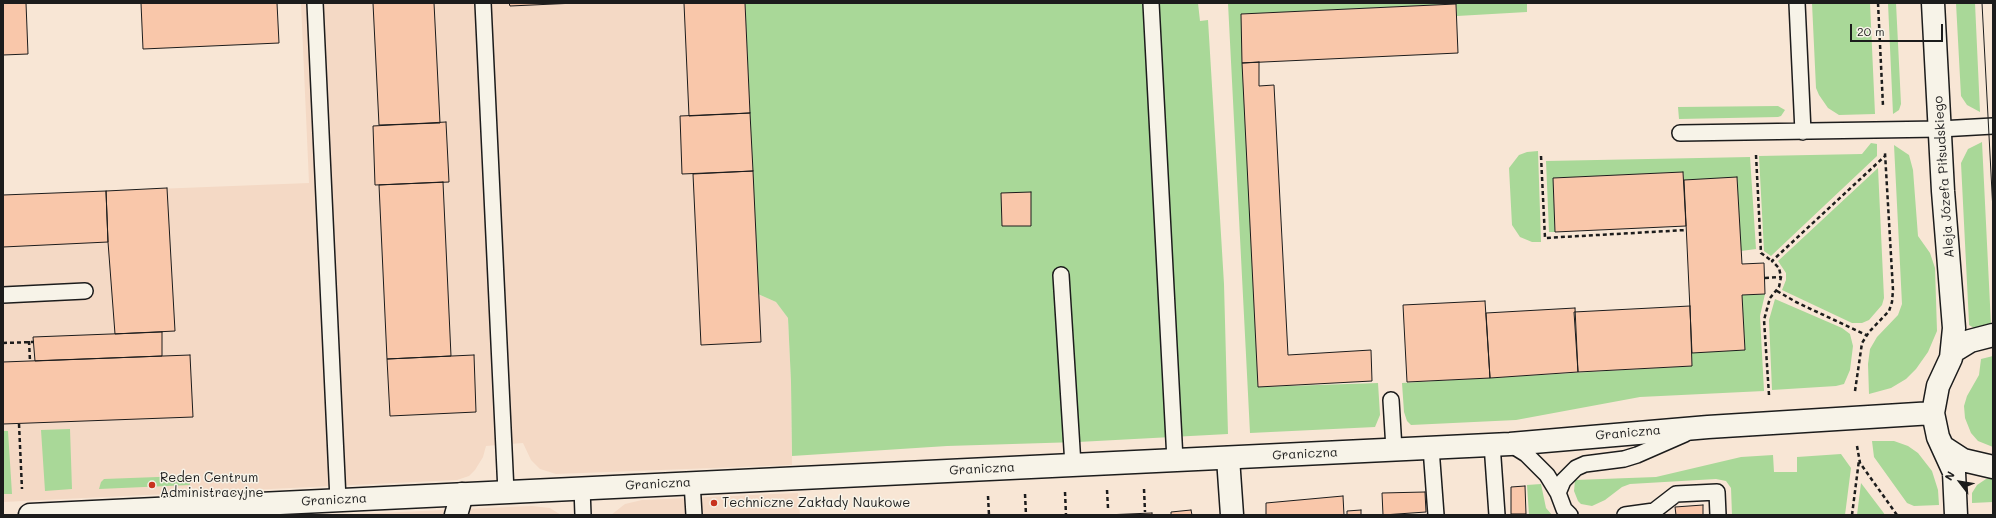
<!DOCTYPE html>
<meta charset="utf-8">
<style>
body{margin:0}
#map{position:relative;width:1996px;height:518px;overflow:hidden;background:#f8e6d5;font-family:Mali,sans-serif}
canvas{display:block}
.frame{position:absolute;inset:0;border:4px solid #1c1c1c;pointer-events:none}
.north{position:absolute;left:1940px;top:462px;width:40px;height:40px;-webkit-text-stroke:3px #f7f3e8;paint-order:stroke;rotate:301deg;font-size:11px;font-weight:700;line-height:16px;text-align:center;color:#1c1c1c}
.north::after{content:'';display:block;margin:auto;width:14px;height:18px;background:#1c1c1c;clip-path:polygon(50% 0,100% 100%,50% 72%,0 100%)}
.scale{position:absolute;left:1850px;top:24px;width:93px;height:18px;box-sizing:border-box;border:2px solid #1c1c1c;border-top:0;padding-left:5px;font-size:12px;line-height:14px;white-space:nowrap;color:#1c1c1c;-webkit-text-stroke:3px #f7f3e8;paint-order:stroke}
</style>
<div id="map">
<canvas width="1996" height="518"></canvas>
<div class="frame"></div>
<div class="north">N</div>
<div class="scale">20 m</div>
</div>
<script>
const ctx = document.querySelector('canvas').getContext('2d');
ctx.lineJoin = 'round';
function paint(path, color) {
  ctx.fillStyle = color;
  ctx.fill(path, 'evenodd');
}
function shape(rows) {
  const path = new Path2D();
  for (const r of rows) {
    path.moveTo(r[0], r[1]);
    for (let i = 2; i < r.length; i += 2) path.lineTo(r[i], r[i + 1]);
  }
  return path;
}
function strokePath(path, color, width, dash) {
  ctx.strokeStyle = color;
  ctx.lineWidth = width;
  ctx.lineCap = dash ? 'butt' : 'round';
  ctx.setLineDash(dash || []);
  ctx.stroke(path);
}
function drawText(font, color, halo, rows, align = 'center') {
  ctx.font = font + ' Mali,sans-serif';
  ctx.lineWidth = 3;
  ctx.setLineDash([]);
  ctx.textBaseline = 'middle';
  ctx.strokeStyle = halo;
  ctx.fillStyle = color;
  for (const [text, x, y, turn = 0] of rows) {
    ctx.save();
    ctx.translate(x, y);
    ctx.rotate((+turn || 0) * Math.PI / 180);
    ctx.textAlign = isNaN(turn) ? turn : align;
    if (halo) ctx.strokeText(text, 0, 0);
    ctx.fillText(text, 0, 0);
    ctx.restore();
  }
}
const built = shape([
 [301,3,745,3,758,294,776,302,788,318,791,382,792,465,556,474,540,469,531,460,523,443,486,446,483,457,475,470,469,476,457,480,3,502,3,195,309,183],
 [798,493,800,515,611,515,625,504,642,500],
 [532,506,550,508,561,515,334,515]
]);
const green = shape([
 [745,3,1198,3,1200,21,1208,20,1224,284,1228,434,1078,442,947,446,792,456,791,382,788,318,776,302,758,294],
 [1031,193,1031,226,1002,226,1001,194],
 [1228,3,1527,3,1527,12,1457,16,1456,4,1241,14,1258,387,1378,383,1380,415,1375,427,1250,433],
 [1812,3,1870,3,1875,114,1839,115,1828,108,1819,95,1816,88],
 [1888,3,1896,3,1901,104,1899,110,1893,114],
 [1956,3,1975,3,1980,112,1967,105,1961,96],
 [1778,106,1785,110,1781,116,1778,117,1679,119,1678,107],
 [1982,142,1991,325,1974,328,1969,325,1969,323,1961,163,1968,149],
 [1871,143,1877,144,1877,156,1771,256,1764,251,1759,156,1862,154],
 [1894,145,1909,155,1913,170,1918,236,1930,253,1935,268,1937,331,1928,352,1916,369,1906,379,1891,388,1869,394,1868,364,1870,349,1877,337,1898,315,1902,304],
 [1538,151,1541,242,1532,242,1520,237,1512,225,1509,168,1519,155,1527,152],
 [1750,157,1756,249,1741,251,1737,178,1684,180,1683,172,1553,178,1555,232,1549,232,1546,161],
 [1878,168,1884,298,1882,305,1869,320,1862,323,1852,323,1782,290,1786,280,1786,273,1778,261],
 [1765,294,1760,316,1764,391,1640,397,1516,420,1411,425,1407,421,1404,412,1402,383,1692,366,1692,353,1745,350,1742,295],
 [1775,299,1842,328,1850,334,1853,346,1850,370,1844,384,1836,386,1772,390,1769,320],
 [1993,356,1993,447,1978,441,1971,433,1965,418,1964,406,1967,396,1979,375,1981,359],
 [70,429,72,489,45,491,41,430],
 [3,431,8,431,12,494,3,494],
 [1872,441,1894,441,1908,446,1918,453,1932,471,1938,490,1939,505,1914,506,1907,503,1874,457],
 [1841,454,1851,468,1845,515,1732,515,1731,488,1726,481,1716,479,1630,484,1622,487,1605,500,1592,506,1581,504,1578,501,1574,491,1575,480,1656,477,1741,457,1773,455,1774,472,1797,472,1797,457],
 [184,476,189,478,190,485,99,489,101,482,104,479],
 [1993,478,1993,502,1972,503,1972,493,1977,485,1986,479],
 [1861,483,1883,512,1885,515,1857,515],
 [1541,484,1546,508,1552,515,1529,515,1527,485]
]);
const building = shape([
 [3,3,26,3,28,54,3,55,3,3],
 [141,3,277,3,279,43,143,49,141,3],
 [373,3,434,3,440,123,379,125,373,3],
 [509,3,576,3,510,6,509,3],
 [684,3,745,3,750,113,689,116,684,3],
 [1456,4,1458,53,1242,63,1241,14,1456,4],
 [1259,62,1259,86,1274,85,1288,355,1371,350,1372,381,1258,387,1242,63,1259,62],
 [750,113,753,171,682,174,680,116,750,113],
 [446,122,449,182,375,185,373,126,446,122],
 [753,171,761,342,701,345,693,174,753,171],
 [1683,172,1686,226,1555,232,1553,178,1683,172],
 [1737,177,1742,264,1764,263,1765,294,1742,295,1745,350,1692,353,1684,180,1737,177],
 [443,182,451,356,387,359,379,185,443,182],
 [167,188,175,331,115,334,108,242,106,191,167,188],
 [106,191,108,242,3,247,3,195,106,191],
 [1031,192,1031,226,1002,226,1001,193,1031,192],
 [1485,301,1490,378,1407,382,1403,305,1485,301],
 [1690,306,1692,366,1578,372,1574,312,1690,306],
 [1575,308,1578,372,1490,378,1486,313,1575,308],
 [162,332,162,356,35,361,33,337,162,332],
 [190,355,193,417,3,424,3,362,190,355],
 [474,355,476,412,390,416,387,359,474,355],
 [1525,486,1526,514,1511,514,1511,487,1525,486],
 [1425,492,1426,512,1383,515,1382,493,1425,492],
 [1343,496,1344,515,1266,515,1266,503,1343,496],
 [1703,505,1703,515,1676,515,1675,507,1703,505],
 [1191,510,1192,515,1171,515,1171,512,1191,510],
 [1361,510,1361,515,1347,515,1347,511,1361,510],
 [1152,513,1152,515,1105,515,1152,513]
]);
const path = shape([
 [1878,3,1883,106],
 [1756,155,1761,253,1772,261],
 [1541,156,1545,238,1686,230],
 [1765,278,1781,277],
 [1777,291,1796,302,1866,335],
 [29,341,30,361],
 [3,343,34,342],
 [1855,391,1862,343,1869,332,1889,311,1892,302,1893,290,1885,153],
 [1769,395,1764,320,1770,298,1779,287,1781,277,1779,268,1772,261,1885,156],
 [19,424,22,489],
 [1857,446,1860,463,1897,515],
 [1144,489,1145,512],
 [1107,490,1108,508],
 [1065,492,1066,515],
 [1025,494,1026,515],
 [988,496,989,515],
 [1852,515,1859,460]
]);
const service = shape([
 [315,3,338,500],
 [483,3,506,492],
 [1151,3,1175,460],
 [1797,3,1803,132],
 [1680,133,1940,129,1993,126],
 [1061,275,1073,465],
 [3,295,85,291],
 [1391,400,1394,449],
 [1492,444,1497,515],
 [1510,444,1526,454,1547,475,1558,493,1564,509,1570,515],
 [1431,448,1436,515],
 [692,482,694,515],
 [582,488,583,515],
 [1558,493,1563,481,1576,468,1585,464,1624,459,1637,455,1685,434],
 [1625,515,1654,511,1676,494,1717,492,1718,515]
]);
const pedestrian = shape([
 [456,515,462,494]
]);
const minor = shape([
 [1228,458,1232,515]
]);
const tertiary = shape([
 [1933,3,1943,191,1954,328,1951,358,1938,386,1933,413,1938,437,1954,472,1956,515],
 [1952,352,1970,341,1993,335],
 [1943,447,1963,460,1993,467],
 [30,515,1510,444,1708,427,1933,413]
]);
const tram = shape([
 [1982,3,1993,211]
]);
const markers = [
 [152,485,4,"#c8321e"],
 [714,503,4,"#c8321e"]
];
const streetNames = [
 ["Aleja Józefa Piłsudskiego",1944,177,-94],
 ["Graniczna",1628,433,-5],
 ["Graniczna",1305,454,-3],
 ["Graniczna",982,469,-3],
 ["Graniczna",658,484,-3],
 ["Graniczna",334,500,-3]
];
const poiNames = [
 ["Reden Centrum",160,478],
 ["Administracyjne",160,493],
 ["Techniczne Zakłady Naukowe",722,503]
];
paint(built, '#f4d9c5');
paint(green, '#a9d898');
paint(building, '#f9c7aa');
strokePath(building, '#1c1c1c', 1);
strokePath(service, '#1c1c1c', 18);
strokePath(pedestrian, '#1c1c1c', 25);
strokePath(minor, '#1c1c1c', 25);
strokePath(tertiary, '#1c1c1c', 25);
strokePath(path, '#1c1c1c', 2.5, [4, 3]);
strokePath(service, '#f7f3e8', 15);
strokePath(pedestrian, '#f7f3e8', 22);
strokePath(minor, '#f7f3e8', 22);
strokePath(tertiary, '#f7f3e8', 22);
strokePath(tram, '#1c1c1c', 1);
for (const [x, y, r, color] of markers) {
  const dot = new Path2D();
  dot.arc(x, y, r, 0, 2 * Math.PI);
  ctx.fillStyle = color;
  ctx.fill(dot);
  strokePath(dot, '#f7f3e8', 1.5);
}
drawText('13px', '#1c1c1c', '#f7f3e8', streetNames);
drawText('13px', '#1c1c1c', '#f7f3e8', poiNames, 'left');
</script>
